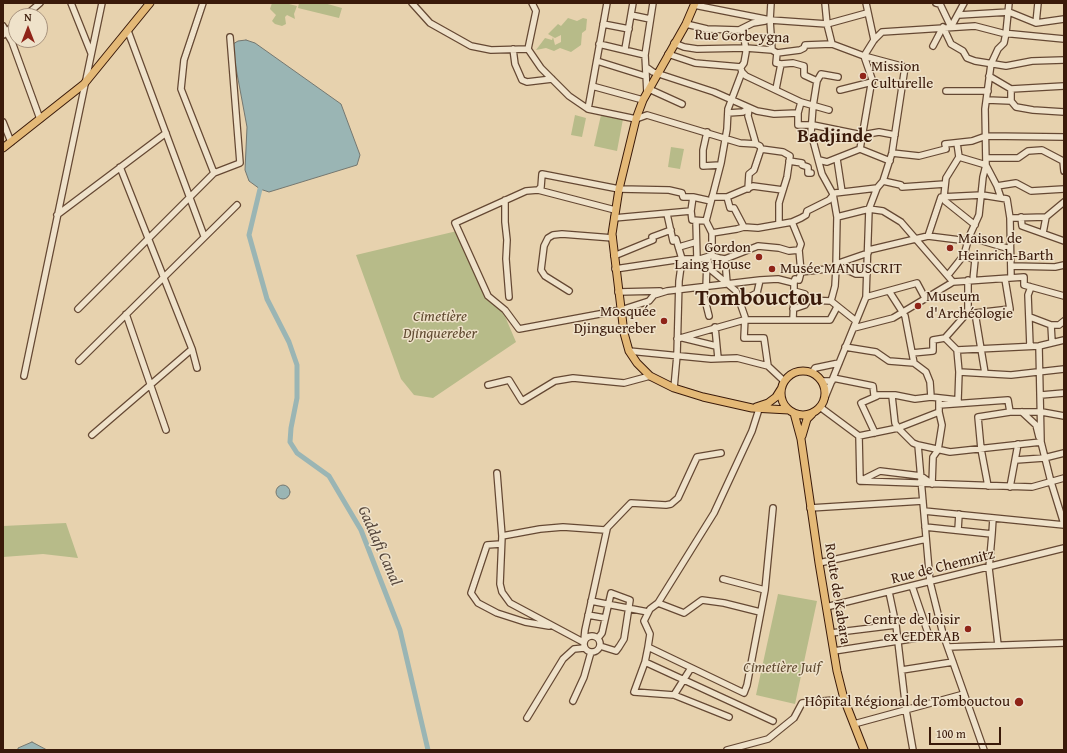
<!DOCTYPE html>
<meta charset="utf-8">
<style>
body{margin:0}
#map{position:relative;width:1067px;height:753px;overflow:hidden;background:#e7d2ae;font-family:"Gentium Book Plus",serif}
canvas{display:block}
.frame{position:absolute;inset:0;border:4px solid #3a1a0a;pointer-events:none}
.north{position:absolute;left:8px;top:8px;width:40px;height:40px;box-sizing:border-box;background:#efe2ca;border:1px solid #a7927d;border-radius:50%;rotate:0deg;font-size:11px;font-weight:700;line-height:16px;text-align:center;color:#3a1a0a}
.north::after{content:'';display:block;margin:auto;width:14px;height:18px;background:#8f2418;clip-path:polygon(50% 0,100% 100%,50% 72%,0 100%)}
.scale{position:absolute;left:929px;top:727px;width:72px;height:18px;box-sizing:border-box;border:2px solid #3a1a0a;border-top:0;padding-left:5px;font-size:12px;line-height:14px;white-space:nowrap;color:#3a1a0a;-webkit-text-stroke:3px #efe2ca;paint-order:stroke}
</style>
<div id="map">
<canvas width="1067" height="753"></canvas>
<div class="frame"></div>
<div class="north">N</div>
<div class="scale">100 m</div>
</div>
<script>
const ctx = document.querySelector('canvas').getContext('2d');
ctx.lineJoin = 'round';
function paint(path, color) {
  ctx.fillStyle = color;
  ctx.fill(path, 'evenodd');
}
function shape(rows) {
  const path = new Path2D();
  for (const r of rows) {
    if (r.length === 3) {
      path.moveTo(r[0] + r[2], r[1]);
      path.arc(r[0], r[1], r[2], 0, 2 * Math.PI);
      continue;
    }
    path.moveTo(r[0], r[1]);
    for (let i = 2; i < r.length; i += 2) path.lineTo(r[i], r[i + 1]);
  }
  return path;
}
function strokePath(path, color, width, dash) {
  ctx.strokeStyle = color;
  ctx.lineWidth = width;
  ctx.lineCap = dash ? 'butt' : 'round';
  ctx.setLineDash(dash || []);
  ctx.stroke(path);
}
function drawText(font, color, halo, rows, align = 'center') {
  ctx.font = font + ' "Gentium Book Plus",serif';
  ctx.lineWidth = 3;
  ctx.setLineDash([]);
  ctx.textBaseline = 'middle';
  ctx.strokeStyle = halo;
  ctx.fillStyle = color;
  for (const [text, x, y, turn = 0] of rows) {
    ctx.save();
    ctx.translate(x, y);
    ctx.rotate((+turn || 0) * Math.PI / 180);
    ctx.textAlign = isNaN(turn) ? turn : align;
    if (halo) ctx.strokeText(text, 0, 0);
    ctx.fillText(text, 0, 0);
    ctx.restore();
  }
}
const green = shape([
 [272,3,285,3,297,6,294,14,295,19,287,15,285,17,286,24,282,26,275,24,272,21,276,15,270,9],
 [299,3,324,3,342,8,339,18,298,8],
 [568,18,577,21,583,18,587,19,586,30,582,33,581,45,571,52,560,48,554,51,546,48,536,50,545,38,552,40,553,37,555,45,561,42,561,35,555,38,548,34,558,24,561,26],
 [575,115,586,118,582,137,571,135],
 [601,115,623,119,617,151,594,146],
 [671,147,684,149,680,169,668,167],
 [457,231,485,295,504,314,516,342,433,398,414,395,401,379,356,255],
 [66,523,78,558,43,554,3,557,3,526],
 [778,594,817,601,795,704,756,695]
]);
const water = shape([
 [246,40,255,43,341,104,360,155,357,165,269,192,260,189,249,181,245,170,247,127,233,52,233,44,238,41,246,40],
 [283,492,7],
 [32,742,47,750,18,750,18,748,32,742]
]);
const canal = shape([
 [260,189,249,235,267,299,289,342,297,365,297,398,291,428,290,442,297,453,329,476,361,530,400,630,428,750]
]);
const minor = shape([
 [71,3,91,53],
 [203,3,184,60,181,89,214,173],
 [412,3,430,23,471,46,491,50,528,49],
 [532,3,536,11,528,49,541,68,569,96,588,109,636,119,647,115,740,143,756,144,760,146,761,149,783,152,790,156,787,177,779,203,779,224],
 [771,3,770,20,772,50],
 [825,3,827,24,867,13],
 [866,3,874,40],
 [936,3,940,4,951,27,964,3],
 [694,5,770,20,827,24,832,44,864,56,905,67,892,153,883,181,877,188,869,209,866,297,824,400],
 [631,15,650,19],
 [959,15,1009,12,1036,23,1064,19],
 [25,16,40,3],
 [1036,23,1038,3],
 [603,24,629,29],
 [686,24,707,29,739,30,753,23,765,21],
 [3,26,12,42,40,119],
 [943,27,951,44,963,51,967,58,975,61,1006,66,1032,61,1064,60],
 [128,31,204,236],
 [3,35,16,23],
 [674,43,684,47,697,49,746,48,772,50,777,53,800,50,804,48,805,45,832,44],
 [599,44,645,55],
 [933,46,943,27],
 [513,49,515,64,522,80,527,82,552,79],
 [625,49,633,3],
 [668,54,695,63,741,67,744,63,746,52,743,28],
 [597,61,645,76],
 [781,64,793,63,804,66,804,75,817,81],
 [646,67,653,72,714,92,757,111,774,114,798,113],
 [741,69,742,72,746,76,801,102,829,110],
 [989,76,1011,89,1064,86],
 [592,86,643,100],
 [649,89,682,104],
 [776,89,781,64,776,63,777,53],
 [840,90,872,82],
 [946,91,988,91],
 [647,93,645,55,653,3],
 [987,100,1011,101,1016,107,1033,110,1064,112],
 [1011,101,1011,89],
 [801,102,798,113,798,125,813,125,862,135,879,132,895,135],
 [749,108,748,116,756,144],
 [588,109,607,3],
 [728,113,743,112,749,108],
 [3,122,11,142],
 [707,132,703,150,703,166,720,165],
 [957,143,959,157,946,178,944,196,945,201,975,225],
 [860,149,872,79,864,56,874,40,882,32,975,26,1002,33,1064,39],
 [892,153,919,156,946,149,945,144,972,141,986,136,1064,137],
 [987,158,1018,158,1028,151,1042,150,1063,161,1064,171],
 [837,159,842,192],
 [819,160,827,162,860,149,890,161],
 [789,161,802,163,802,165,808,167,808,173,811,173],
 [120,167,192,349,197,368],
 [883,181,901,185,902,187,945,184],
 [997,186,1016,183,1031,191,1064,189],
 [748,189,749,174,754,170,761,149],
 [538,190,541,187,542,174,619,189,669,190,682,193,683,197,693,197,711,201],
 [712,197,727,197,753,186,783,190],
 [727,197,730,208,734,208,744,227],
 [1001,198,997,186,986,165,985,109,991,64,998,49,1004,43,1006,33,1009,3],
 [505,200,505,222,507,240,506,259,509,297],
 [615,210,538,190,526,191,455,223,488,296,505,310,519,329,621,310,649,301,654,295,667,291,760,280,778,279,794,283,794,291,805,294,807,300,831,301,856,321],
 [691,211,693,197],
 [667,214,673,241,676,239,682,259,679,281,677,355,674,388],
 [57,215,166,133],
 [837,217,869,209,883,211,901,222,953,282],
 [1021,217,1022,226,1064,241],
 [614,218,691,211,692,220,706,221,712,233,737,229,744,227,758,228,792,222,801,218,806,215,807,211,829,200,835,193,877,188],
 [1010,218,1046,217],
 [696,221,697,259],
 [706,221,721,163,727,129,728,109,742,72],
 [712,233,712,256,719,258,725,259,758,246,779,248,789,251,799,250,801,244,792,222],
 [1043,233,1046,217,1064,202],
 [928,236,941,197,982,195,1007,199,1010,218,1011,278],
 [969,237,1010,249],
 [679,247,696,242],
 [799,250,801,272],
 [869,250,928,236,968,241],
 [964,255,975,260,973,280],
 [614,256,653,240,652,237,671,230],
 [707,257,711,270,736,291,745,317,744,338,764,338,768,366],
 [725,259,727,283],
 [836,264,868,253],
 [1011,266,1055,267,1064,265],
 [615,269,682,259,700,259,710,256],
 [948,275,964,255,969,237,979,215,983,177,986,165,959,157],
 [968,280,968,312,945,338,957,350,1039,346,1064,340],
 [794,283,795,279,799,280,801,272,836,268,837,217,833,194,822,174,811,133,813,106,817,81,821,74,838,77],
 [702,288,709,316],
 [706,288,707,261],
 [569,291,545,276,541,270,544,246,548,238,553,235,562,234,613,238],
 [889,291,905,316,914,363],
 [618,292,660,291],
 [866,297,917,283,925,298],
 [831,301,835,286,836,268,843,268,856,274,867,274],
 [740,302,757,293,760,280],
 [78,309,214,173,240,163,230,37],
 [793,309,805,305,807,302,807,300],
 [968,312,975,313,1010,309,1005,279],
 [975,313,985,373],
 [126,314,166,430],
 [1030,317,1051,325,1059,325,1064,321],
 [793,320,794,291],
 [1051,325,1052,342],
 [715,327,718,358],
 [854,328,893,318,953,282,1024,277,1024,285,1064,296],
 [683,338,716,346],
 [677,339,744,320,830,320,837,307],
 [1030,346,1028,295,1031,287],
 [1039,346,1041,442,1051,482,1064,524],
 [845,347,876,352,889,361,914,363,926,372,930,382,931,397,958,400,959,372,1011,375,1064,369],
 [957,350,959,372],
 [629,351,711,359,737,358,768,366,784,381],
 [912,353,933,351,933,340,945,338],
 [79,361,237,205],
 [812,373,815,368,839,363],
 [24,376,102,3],
 [833,378,873,386,874,395,895,395,915,399,931,397],
 [822,381,832,381],
 [488,385,509,380,522,401,555,381,573,378,624,383,650,376],
 [1041,395,1064,393],
 [892,396,895,423,898,428,939,412,939,398],
 [939,405,1008,400,1010,412],
 [820,407,859,436,898,428,913,443,918,445,950,452,1041,442],
 [759,409,752,431,714,513,658,603,650,609,644,621,650,634,648,647,744,693,747,685,765,590,773,508],
 [1022,412,1036,425,1039,437],
 [875,433,861,403,877,396],
 [92,435,192,349],
 [859,436,860,481,1032,487,1064,478],
 [918,445,930,582,943,634,984,750],
 [1016,460,1044,458,1064,453],
 [497,473,502,536],
 [860,481,880,471,921,476,932,484],
 [932,484,933,457,938,450,942,425,939,412],
 [988,486,981,449,978,417,1010,412,1042,412,1064,416],
 [1010,487,1018,444],
 [810,508,923,501],
 [924,511,1064,525],
 [925,527,992,534,989,568,998,645],
 [958,530,959,514],
 [992,534,993,518],
 [501,544,487,545,471,593,478,603,497,613,525,622,549,626],
 [819,563,926,539],
 [723,579,765,590],
 [912,586,929,636],
 [889,592,896,625,906,710,913,750],
 [591,601,648,612],
 [658,603,684,613,702,600,724,603,760,612],
 [826,607,1064,548],
 [588,615,605,618],
 [831,633,896,625],
 [592,644,8],
 [598,638,602,633,611,593,630,600,624,639,619,647,616,651,600,646],
 [584,640,585,630,607,529],
 [583,642,510,603,502,592,500,584,502,536,540,529,563,527,605,530,631,503,666,505,671,504,678,498,697,457,721,453],
 [648,647,645,662,634,692,674,695,729,717],
 [948,647,1064,643],
 [834,651,943,634],
 [645,662,773,721],
 [902,670,953,662],
 [674,695,691,668],
 [573,701,584,677,591,652],
 [527,718,563,659,574,649,584,648],
 [854,724,964,694],
 [727,750,768,739,794,718,802,703,844,699]
]);
const major = shape([
 [695,3,686,24,643,100,636,119,619,189,612,234,624,333,629,351,637,363,650,376,674,388,703,397,752,408,789,410],
 [3,148,84,84,150,3],
 [803,393,22],
 [756,407,768,403,776,397,781,389],
 [794,413,801,439,819,563,837,671,844,699,864,750],
 [802,436,807,419,812,414]
]);
const markers = [
 [863,76,4,"#8f2418"],
 [950,248,4,"#8f2418"],
 [759,257,4,"#8f2418"],
 [772,269,4,"#8f2418"],
 [918,306,4,"#8f2418"],
 [664,321,4,"#8f2418"],
 [968,629,4,"#8f2418"],
 [1019,702,5,"#8f2418"]
];
const streetNames = [
 ["Rue Gorbeygna",742,37,2],
 ["Rue de Chemnitz",943,567,-14],
 ["Route de Kabara",837,594,81]
];
const poiNames = [
 ["Mission",871,67],
 ["Culturelle",871,84],
 ["Maison de",958,239],
 ["Heinrich-Barth",958,256],
 ["Gordon",751,248,"right"],
 ["Laing House",751,265,"right"],
 ["Musée MANUSCRIT",780,269],
 ["Museum",926,297],
 ["d'Archéologie",926,314],
 ["Mosquée",656,312,"right"],
 ["Djinguereber",656,329,"right"],
 ["Centre de loisir",960,620,"right"],
 ["ex CEDERAB",960,637,"right"],
 ["Hôpital Régional de Tombouctou",1010,702,"right"]
];
const parkNames = [
 ["Cimetière",440,317],
 ["Djinguereber",440,334],
 ["Cimetière Juif",782,668]
];
const waterNames = [
 ["Gaddafi Canal",379,546,66]
];
const districtNames = [
 ["Badjinde",835,137]
];
const townNames = [
 ["Tombouctou",759,299]
];
paint(green, '#b7bb89');
paint(water, '#9ab5b4');
strokePath(water, '#747770', 1);
strokePath(canal, '#9ab5b4', 5);
strokePath(minor, '#654833', 8);
strokePath(major, '#3a1a0a', 9);
strokePath(minor, '#efe2ca', 5.5);
strokePath(major, '#e4b977', 7);
for (const [x, y, r, color] of markers) {
  const dot = new Path2D();
  dot.arc(x, y, r, 0, 2 * Math.PI);
  ctx.fillStyle = color;
  ctx.fill(dot);
  strokePath(dot, '#efe2ca', 1.5);
}
drawText('15px', '#3a1a0a', '#efe2ca', streetNames);
drawText('15px', '#3a1a0a', '#efe2ca', poiNames, 'left');
drawText('italic 15px', '#604a30', '#efe2ca', parkNames);
drawText('italic 16px', '#57483d', '#efe2ca', waterNames);
drawText('bold 19px', '#3a1a0a', '#efe2ca', districtNames);
drawText('bold 23px', '#3a1a0a', '#efe2ca', townNames);
</script>
